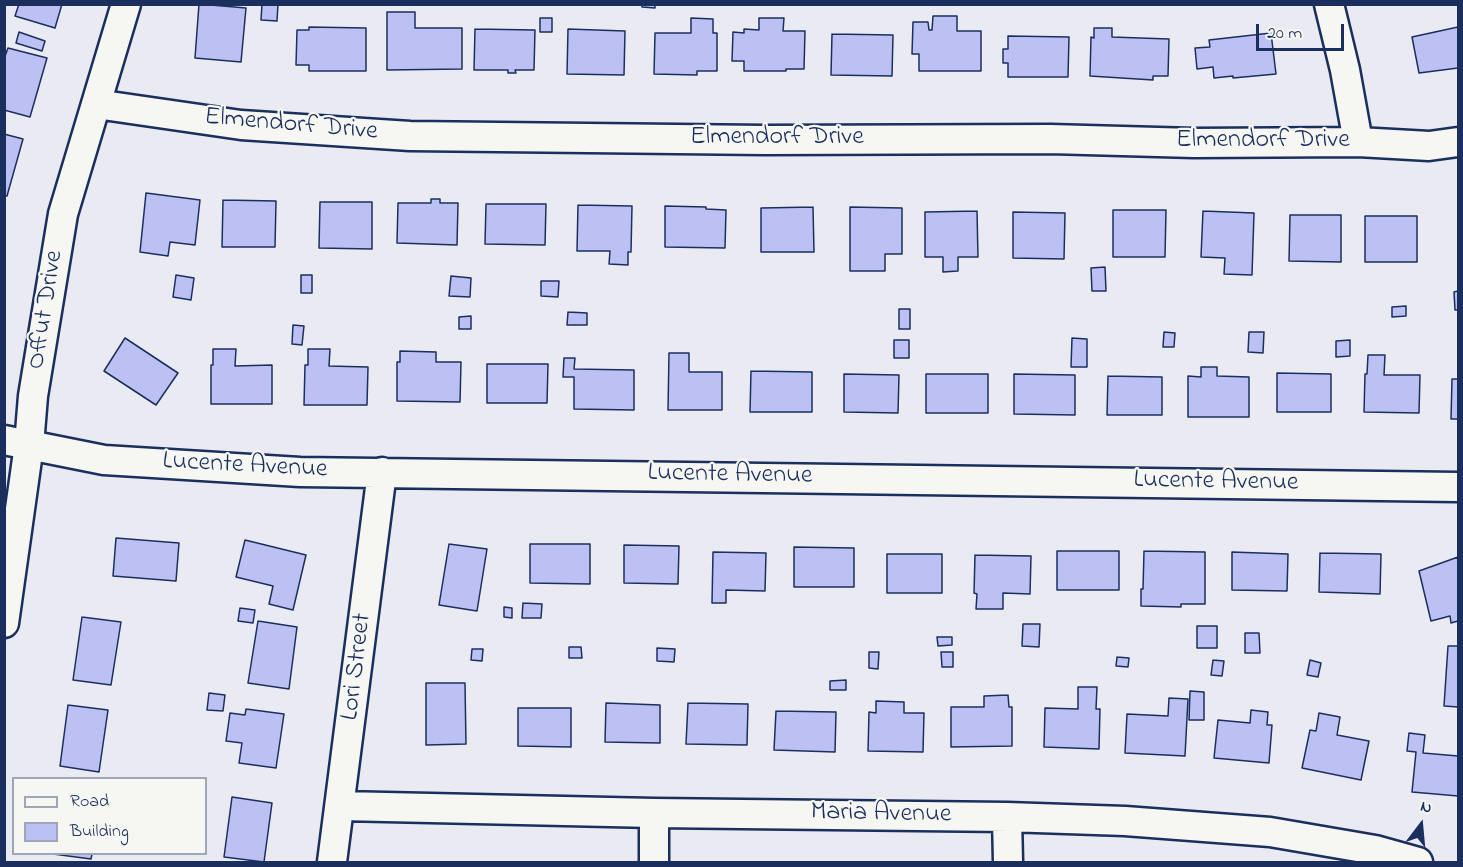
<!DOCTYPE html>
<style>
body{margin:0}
#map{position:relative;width:1463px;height:867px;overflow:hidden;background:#eaebf2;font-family:"Indie Flower",sans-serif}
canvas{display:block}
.frame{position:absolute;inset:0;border:6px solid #1b2f5e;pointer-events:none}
.legend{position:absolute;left:12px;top:777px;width:195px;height:78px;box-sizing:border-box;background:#f6f6f2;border:2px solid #9ea6b7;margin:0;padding:8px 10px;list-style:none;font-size:18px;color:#1b2f5e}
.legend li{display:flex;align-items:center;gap:12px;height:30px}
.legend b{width:30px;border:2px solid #9ea6b7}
.north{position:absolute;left:1391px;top:795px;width:60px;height:60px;-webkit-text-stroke:4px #f6f6f2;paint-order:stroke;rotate:16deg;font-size:16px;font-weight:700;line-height:24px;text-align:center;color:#1b2f5e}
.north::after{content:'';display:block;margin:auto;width:21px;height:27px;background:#1b2f5e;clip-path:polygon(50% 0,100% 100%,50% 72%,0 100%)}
.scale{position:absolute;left:1256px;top:24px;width:88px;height:27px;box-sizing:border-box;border:3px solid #1b2f5e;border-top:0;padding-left:8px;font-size:18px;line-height:21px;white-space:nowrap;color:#1b2f5e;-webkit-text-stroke:4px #f6f6f2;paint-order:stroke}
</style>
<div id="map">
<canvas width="1463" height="867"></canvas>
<div class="frame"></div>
<ul class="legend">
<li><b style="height:8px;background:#f6f6f2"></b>Road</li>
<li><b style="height:16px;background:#bcc0f2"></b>Building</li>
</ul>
<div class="north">N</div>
<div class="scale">20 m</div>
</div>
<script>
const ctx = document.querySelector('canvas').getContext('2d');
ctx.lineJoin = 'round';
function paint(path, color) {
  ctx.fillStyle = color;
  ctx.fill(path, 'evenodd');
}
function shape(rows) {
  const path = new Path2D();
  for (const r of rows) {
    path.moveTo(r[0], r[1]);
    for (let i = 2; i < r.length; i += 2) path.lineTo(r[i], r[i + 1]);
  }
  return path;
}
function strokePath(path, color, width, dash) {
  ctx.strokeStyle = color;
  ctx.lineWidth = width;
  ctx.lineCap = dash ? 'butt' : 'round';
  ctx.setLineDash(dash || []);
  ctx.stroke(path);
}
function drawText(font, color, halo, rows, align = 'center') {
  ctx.font = font + ' "Indie Flower",sans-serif';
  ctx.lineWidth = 4.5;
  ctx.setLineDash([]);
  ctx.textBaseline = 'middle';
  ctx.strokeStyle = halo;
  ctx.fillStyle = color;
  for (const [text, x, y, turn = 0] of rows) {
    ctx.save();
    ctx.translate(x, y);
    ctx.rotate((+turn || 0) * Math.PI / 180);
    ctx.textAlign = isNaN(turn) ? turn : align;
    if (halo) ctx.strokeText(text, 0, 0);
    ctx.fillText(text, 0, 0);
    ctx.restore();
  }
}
const building = shape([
 [19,4,62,4,55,28,15,16,19,4],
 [199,4,246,8,241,62,195,58,199,4],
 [262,4,278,4,277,21,261,20,262,4],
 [642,4,655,4,655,8,642,7,642,4],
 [387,12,415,12,415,28,462,28,462,69,387,70,387,12],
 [933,16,957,16,957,31,981,31,981,71,919,71,919,54,912,54,913,22,928,22,929,30,932,30,933,16],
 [540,18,552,18,552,32,540,32,540,18],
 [691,18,713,19,713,33,717,33,717,71,697,71,697,75,654,74,655,33,691,33,691,18],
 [759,18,784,18,783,31,805,31,804,69,786,69,786,71,744,71,744,61,732,61,733,32,744,33,744,29,759,30,759,18],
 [309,27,366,28,366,71,309,71,309,65,296,65,297,30,309,30,309,27],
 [1458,27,1458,68,1419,73,1412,37,1458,27],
 [1094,28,1112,28,1112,37,1169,39,1168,76,1153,76,1153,80,1090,76,1091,37,1094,38,1094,28],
 [475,29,535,30,534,70,515,70,516,73,508,73,508,70,474,70,475,29],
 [568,29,625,31,624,75,567,74,568,29],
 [19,32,45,41,42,51,16,43,19,32],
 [1271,33,1276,74,1233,78,1233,76,1214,78,1213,67,1197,69,1195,48,1210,47,1209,40,1271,33],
 [832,34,893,35,892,76,831,75,832,34],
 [1008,36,1069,37,1068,77,1008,77,1008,63,1003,63,1003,49,1008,49,1008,36],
 [8,48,47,58,30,117,4,110,4,59,8,48],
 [4,134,23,139,7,196,4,196,4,134],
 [146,193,200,200,195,245,170,242,168,256,140,252,146,193],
 [431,199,440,199,440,203,458,203,457,245,397,243,398,203,431,203,431,199],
 [223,200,276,201,275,247,222,247,223,200],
 [320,202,372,202,372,249,319,248,320,202],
 [486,204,546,204,545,245,485,244,486,204],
 [578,205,632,206,631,252,628,252,628,265,609,264,610,251,577,251,578,205],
 [665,206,706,207,706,209,726,210,725,248,665,247,665,206],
 [813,207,814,252,761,252,761,208,813,207],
 [850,207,902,208,902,254,885,254,885,271,850,271,850,207],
 [1113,210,1166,210,1165,257,1113,257,1113,210],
 [977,211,978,257,958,257,958,271,943,272,943,257,925,257,925,212,977,211],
 [1203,211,1254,213,1252,275,1224,274,1225,258,1201,257,1203,211],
 [1013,212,1065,213,1064,259,1013,258,1013,212],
 [1290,215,1341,215,1341,262,1289,261,1290,215],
 [1365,216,1417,216,1417,262,1365,262,1365,216],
 [1105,267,1106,291,1092,291,1091,268,1105,267],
 [176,275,194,278,191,300,173,297,176,275],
 [301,275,312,275,312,293,301,293,301,275],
 [451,276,471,278,470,297,449,296,451,276],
 [541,281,559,281,558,297,541,296,541,281],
 [1458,291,1458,310,1455,310,1454,292,1458,291],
 [1406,306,1406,316,1392,317,1392,307,1406,306],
 [899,309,910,309,910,329,899,329,899,309],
 [568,312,587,313,587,325,567,325,568,312],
 [471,316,471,329,459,329,459,317,471,316],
 [293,325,304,326,302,345,292,344,293,325],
 [1164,332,1175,333,1174,347,1163,347,1164,332],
 [1249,332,1264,332,1263,353,1248,352,1249,332],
 [125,338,178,373,156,405,104,371,125,338],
 [1072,338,1087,339,1087,367,1071,367,1072,338],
 [894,340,909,340,909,358,894,358,894,340],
 [1350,340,1350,356,1336,357,1336,341,1350,340],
 [213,349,236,349,235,366,272,365,272,404,211,404,211,365,213,365,213,349],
 [308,349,330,349,329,366,368,367,367,405,304,405,305,365,308,365,308,349],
 [400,351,436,352,436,362,461,362,460,402,397,401,397,362,400,362,400,351],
 [669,353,689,353,689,372,722,372,722,410,668,410,669,353],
 [1368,355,1385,355,1384,375,1420,375,1419,413,1364,412,1365,374,1367,374,1368,355],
 [564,358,575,358,574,369,634,370,634,410,574,409,574,377,563,377,564,358],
 [487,364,548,364,547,403,487,403,487,364],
 [1201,367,1217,367,1217,376,1249,377,1249,417,1188,417,1188,376,1201,377,1201,367],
 [751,371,812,372,812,412,750,412,751,371],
 [1277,373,1331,374,1331,412,1277,412,1277,373],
 [844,374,899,375,898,413,844,412,844,374],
 [926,374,988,374,988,413,926,413,926,374],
 [1014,374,1075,375,1075,415,1014,414,1014,374],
 [1108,376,1162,377,1162,415,1107,415,1108,376],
 [1452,379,1458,379,1458,419,1451,419,1452,379],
 [116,538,179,543,176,581,113,576,116,538],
 [245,540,306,555,293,610,269,604,273,586,236,577,245,540],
 [449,544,487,549,477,611,439,605,449,544],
 [530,544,590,544,590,584,530,583,530,544],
 [624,545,679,546,678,584,624,583,624,545],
 [794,547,854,548,854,587,794,587,794,547],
 [1057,551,1119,551,1119,590,1057,590,1057,551],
 [1144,551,1205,552,1205,604,1181,604,1181,607,1141,606,1141,589,1143,589,1144,551],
 [713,552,766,553,765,591,726,590,726,603,712,603,713,552],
 [1232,552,1288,554,1287,591,1232,590,1232,552],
 [1320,553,1381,554,1380,594,1319,592,1320,553],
 [887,554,942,554,942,593,887,593,887,554],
 [975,555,1031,556,1030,594,1003,593,1003,609,976,609,977,594,974,593,975,555],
 [1458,557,1458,621,1451,623,1450,616,1431,621,1419,571,1458,557],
 [523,603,542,604,541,618,522,618,523,603],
 [504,607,512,608,512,618,504,617,504,607],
 [240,608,255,610,253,623,238,621,240,608],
 [82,617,121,622,111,685,73,680,82,617],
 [258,621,297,627,289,689,248,683,258,621],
 [1023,624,1040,624,1039,647,1022,646,1023,624],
 [1197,626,1217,626,1217,648,1197,648,1197,626],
 [1245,633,1259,633,1260,653,1245,653,1245,633],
 [937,637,952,637,952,645,938,646,937,637],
 [1448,646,1458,646,1458,707,1444,706,1448,646],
 [569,647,581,647,582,658,569,658,569,647],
 [657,648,675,649,674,662,657,661,657,648],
 [472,649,483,649,482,661,471,660,472,649],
 [869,652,879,652,878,669,869,668,869,652],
 [941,652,953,652,953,667,942,667,941,652],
 [1117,657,1129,658,1128,667,1116,666,1117,657],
 [1213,660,1224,661,1222,676,1211,675,1213,660],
 [1310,660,1321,663,1318,677,1307,675,1310,660],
 [846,680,846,690,830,690,830,681,846,680],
 [426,683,465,683,466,744,426,745,426,683],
 [1078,687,1097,687,1096,709,1100,709,1099,749,1044,747,1045,708,1078,709,1078,687],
 [1190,691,1204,692,1204,720,1189,720,1190,691],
 [209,693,225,695,223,711,207,710,209,693],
 [1008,695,1009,707,1012,707,1012,746,951,747,951,707,984,707,984,696,1008,695],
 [1169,698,1188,699,1185,756,1125,753,1127,714,1168,716,1169,698],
 [876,701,904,702,904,713,924,713,923,752,868,751,869,712,876,713,876,701],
 [606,703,660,705,660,743,605,742,606,703],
 [688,703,748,704,747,745,686,744,688,703],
 [68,705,108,710,99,772,60,766,68,705],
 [518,708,571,708,571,747,518,746,518,708],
 [246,709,284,714,276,768,239,763,242,743,226,741,230,713,245,715,246,709],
 [1251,710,1268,712,1267,725,1272,725,1269,763,1214,758,1218,720,1250,723,1251,710],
 [776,711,836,712,835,752,774,750,776,711],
 [1319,713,1340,717,1337,735,1369,741,1361,780,1302,768,1310,730,1316,731,1319,713],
 [1409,733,1425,735,1423,753,1458,756,1458,796,1412,792,1416,752,1407,751,1409,733],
 [232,797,272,803,264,862,224,857,232,797],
 [53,854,92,854,91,859,53,854]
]);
const street = shape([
 [1329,4,1345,70,1358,142],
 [96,104,241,125,410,136,765,140,1050,139,1194,143,1358,142,1429,146,1458,142],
 [4,440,104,460,300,472,1458,487],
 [4,623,29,445,33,396,63,214,126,4],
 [341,806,654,813,1007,817,1125,821,1270,832,1375,850,1418,862],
 [654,813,654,862],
 [1007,817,1008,862],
 [332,862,382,472]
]);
const streetNames = [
 ["Elmendorf Drive",291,126,5],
 ["Elmendorf Drive",777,139],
 ["Elmendorf Drive",1263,142],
 ["Offut Drive",47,310,-81],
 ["Lucente Avenue",245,467,3],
 ["Lucente Avenue",730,476,1],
 ["Lucente Avenue",1216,483,1],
 ["Lori Street",358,667,-83],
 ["Maria Avenue",881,815,1]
];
paint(building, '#bcc0f2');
strokePath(building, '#1b2f5e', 1.5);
strokePath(street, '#1b2f5e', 33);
strokePath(street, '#f6f6f2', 28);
drawText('26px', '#1b2f5e', '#f6f6f2', streetNames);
</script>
